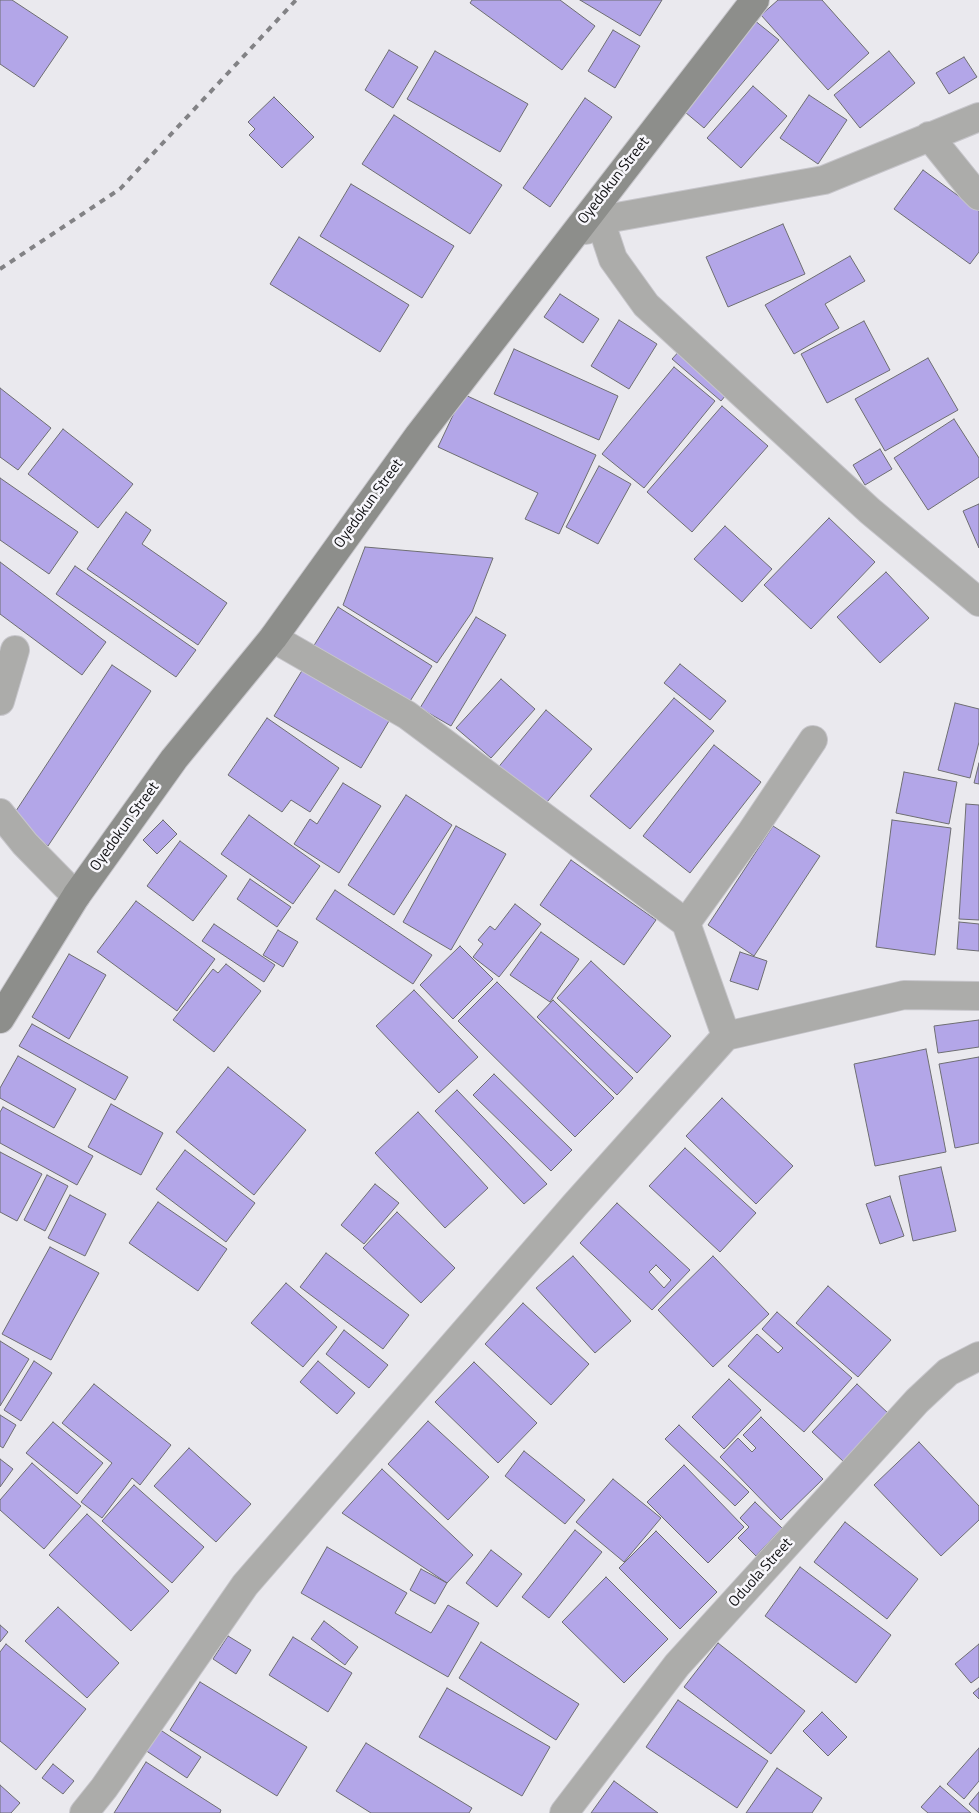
<!DOCTYPE html>
<style>
body{margin:0}
canvas{display:block;background:#eae9ee}
</style>
<canvas width="979" height="1813"></canvas>
<script>
const ctx = document.querySelector('canvas').getContext('2d');
ctx.lineJoin = 'round';
function paint(path, color) {
  ctx.fillStyle = color;
  ctx.fill(path, 'evenodd');
}
function shape(rows) {
  const path = new Path2D();
  for (const r of rows) {
    path.moveTo(r[0], r[1]);
    for (let i = 2; i < r.length; i += 2) path.lineTo(r[i], r[i + 1]);
  }
  return path;
}
function strokePath(path, color, width, dash) {
  ctx.strokeStyle = color;
  ctx.lineWidth = width;
  ctx.lineCap = dash ? 'butt' : 'round';
  ctx.setLineDash(dash || []);
  ctx.stroke(path);
}
function drawText(font, color, halo, rows, align = 'center') {
  ctx.font = font + ' "Titillium Web",sans-serif';
  ctx.lineWidth = 5;
  ctx.setLineDash([]);
  ctx.textBaseline = 'middle';
  ctx.strokeStyle = halo;
  ctx.fillStyle = color;
  for (const [text, x, y, turn = 0] of rows) {
    ctx.save();
    ctx.translate(x, y);
    ctx.rotate((+turn || 0) * Math.PI / 180);
    ctx.textAlign = isNaN(turn) ? turn : align;
    if (halo) ctx.strokeText(text, 0, 0);
    ctx.fillText(text, 0, 0);
    ctx.restore();
  }
}
const building = shape([
 [0,0,12,0,68,37,34,87,0,64,0,0],
 [472,0,560,0,595,26,562,70,470,3,472,0],
 [580,0,662,0,640,36,580,0],
 [778,0,822,0,869,53,828,90,761,15,778,0],
 [754,20,779,40,704,128,679,107,754,20],
 [613,30,640,46,615,88,588,71,613,30],
 [389,50,418,67,393,108,365,90,389,50],
 [435,51,528,104,500,152,407,99,435,51],
 [889,51,915,83,860,128,834,95,889,51],
 [964,57,977,77,949,94,936,73,964,57],
 [753,86,787,116,741,168,707,138,753,86],
 [809,95,847,120,818,164,780,138,809,95],
 [274,97,314,137,282,168,249,135,255,129,248,122,274,97],
 [585,98,612,117,550,207,523,188,585,98],
 [394,115,502,185,470,234,362,164,394,115],
 [923,170,979,211,979,252,970,264,894,209,923,170],
 [351,184,454,246,422,298,320,236,351,184],
 [783,224,805,274,728,307,706,257,783,224],
 [299,237,409,305,380,352,270,284,299,237],
 [850,256,865,281,825,304,839,328,794,354,765,305,850,256],
 [560,294,599,319,583,343,544,317,560,294],
 [619,320,657,344,629,389,591,366,619,320],
 [864,321,890,370,827,403,801,354,864,321],
 [682,348,731,389,721,401,672,359,682,348],
 [514,349,618,396,599,440,494,394,514,349],
 [928,358,958,410,885,451,855,399,928,358],
 [674,367,715,401,644,488,602,454,674,367],
 [0,388,51,428,18,470,0,457,0,388],
 [463,394,596,455,559,534,525,519,538,493,438,447,463,394],
 [722,406,768,446,692,532,647,492,722,406],
 [954,419,979,458,979,477,928,510,894,458,954,419],
 [63,429,133,484,98,528,28,474,63,429],
 [880,449,892,469,865,485,853,465,880,449],
 [599,466,631,484,598,544,566,527,599,466],
 [0,478,78,532,49,574,0,540,0,478],
 [979,504,979,548,963,511,979,504],
 [126,512,151,530,142,544,227,603,198,645,87,569,126,512],
 [829,518,875,562,811,629,764,585,829,518],
 [725,526,772,569,742,602,694,559,725,526],
 [365,547,493,558,472,612,437,663,343,605,365,547],
 [0,562,106,642,82,675,0,614,0,562],
 [75,566,196,650,176,677,56,594,75,566],
 [886,572,929,618,880,663,837,617,886,572],
 [338,607,432,666,407,706,313,647,338,607],
 [476,617,506,635,451,726,420,708,476,617],
 [680,664,726,701,710,720,664,683,680,664],
 [112,665,151,691,48,846,10,820,112,665],
 [303,669,389,721,361,768,274,716,303,669],
 [501,679,535,709,491,758,456,728,501,679],
 [674,698,714,731,630,829,590,796,674,698],
 [955,703,979,709,979,742,970,778,938,770,955,703],
 [546,710,592,749,541,809,496,770,546,710],
 [267,718,339,768,310,812,291,800,282,812,228,775,267,718],
 [714,745,761,782,690,873,643,836,714,745],
 [979,763,979,784,974,783,979,763],
 [904,772,957,782,949,824,896,813,904,772],
 [343,783,381,806,339,873,294,844,310,819,317,824,343,783],
 [406,795,452,825,394,915,348,885,406,795],
 [966,804,979,805,979,920,959,919,966,804],
 [249,815,320,866,293,904,221,854,249,815],
 [163,820,177,834,157,854,143,840,163,820],
 [892,820,951,828,935,955,876,947,892,820],
 [456,826,506,854,451,950,403,922,456,826],
 [773,826,820,856,754,956,708,925,773,826],
 [180,841,227,876,193,921,147,886,180,841],
 [571,860,656,920,624,965,540,905,571,860],
 [250,879,291,907,277,927,237,899,250,879],
 [335,890,432,955,413,984,316,919,335,890],
 [136,901,215,959,177,1011,97,952,136,901],
 [515,904,541,924,499,977,473,957,483,944,478,940,490,926,495,930,515,904],
 [959,922,979,924,979,951,957,949,959,922],
 [214,924,275,965,264,982,202,941,214,924],
 [278,930,298,942,283,967,263,955,278,930],
 [541,932,579,959,550,1002,510,975,541,932],
 [460,946,493,979,453,1019,420,985,460,946],
 [740,952,767,961,758,990,730,981,740,952],
 [69,954,106,975,69,1039,32,1017,69,954],
 [591,961,671,1036,637,1073,557,998,591,961],
 [226,964,261,991,214,1052,173,1020,213,969,218,973,226,964],
 [497,982,614,1098,575,1137,458,1021,497,982],
 [414,990,478,1057,439,1093,376,1026,414,990],
 [553,1000,633,1078,617,1095,537,1017,553,1000],
 [979,1020,979,1047,938,1053,934,1026,979,1020],
 [32,1024,128,1077,115,1100,19,1046,32,1024],
 [926,1049,946,1152,875,1166,854,1064,926,1049],
 [18,1056,76,1089,54,1128,0,1098,0,1088,18,1056],
 [979,1057,979,1143,955,1148,939,1064,979,1057],
 [228,1067,306,1130,254,1195,176,1132,228,1067],
 [494,1074,572,1150,551,1171,473,1095,494,1074],
 [457,1090,547,1184,524,1204,435,1111,457,1090],
 [722,1098,793,1166,756,1204,686,1136,722,1098],
 [111,1104,163,1133,141,1175,88,1147,111,1104],
 [3,1107,93,1156,77,1185,0,1143,0,1112,3,1107],
 [418,1112,488,1188,445,1228,375,1153,418,1112],
 [685,1148,756,1213,720,1252,649,1186,685,1148],
 [185,1150,255,1203,226,1242,156,1189,185,1150],
 [0,1152,42,1174,17,1221,0,1212,0,1152],
 [941,1167,956,1231,913,1241,899,1176,941,1167],
 [47,1175,68,1186,45,1231,24,1220,47,1175],
 [375,1184,399,1203,364,1244,341,1225,375,1184],
 [70,1195,106,1214,85,1256,48,1238,70,1195],
 [890,1196,904,1236,880,1244,866,1204,890,1196],
 [158,1202,227,1249,198,1291,129,1243,158,1202],
 [617,1203,690,1270,652,1310,580,1243,617,1203],
 [656,1265,671,1280,664,1288,649,1272,656,1265],
 [397,1212,455,1268,421,1303,363,1248,397,1212],
 [50,1247,99,1273,51,1360,2,1334,50,1247],
 [326,1253,409,1315,383,1349,300,1287,326,1253],
 [573,1256,631,1321,595,1353,536,1288,573,1256],
 [713,1256,769,1314,713,1367,658,1310,713,1256],
 [286,1283,337,1327,303,1367,251,1323,286,1283],
 [828,1286,891,1340,858,1377,796,1323,828,1286],
 [523,1303,589,1364,551,1405,485,1344,523,1303],
 [777,1312,852,1378,804,1432,728,1366,757,1334,778,1353,783,1348,762,1329,777,1312],
 [344,1330,388,1365,369,1388,326,1354,344,1330],
 [0,1341,29,1359,0,1406,0,1341],
 [34,1361,52,1373,21,1421,4,1410,34,1361],
 [318,1361,355,1393,337,1414,300,1382,318,1361],
 [474,1362,537,1423,498,1463,435,1402,474,1362],
 [729,1379,761,1410,724,1449,692,1417,729,1379],
 [94,1384,171,1445,140,1485,132,1478,102,1518,81,1502,112,1463,62,1423,94,1384],
 [857,1384,889,1414,844,1462,812,1432,857,1384],
 [0,1415,16,1425,3,1448,0,1446,0,1415],
 [761,1417,823,1479,781,1520,720,1457,738,1438,752,1452,756,1448,743,1435,761,1417],
 [428,1421,489,1477,448,1520,388,1464,428,1421],
 [53,1422,103,1463,77,1494,26,1453,53,1422],
 [679,1425,749,1492,735,1506,665,1439,679,1425],
 [919,1442,979,1506,979,1520,941,1556,874,1485,919,1442],
 [189,1448,251,1504,216,1542,154,1486,189,1448],
 [524,1451,585,1500,565,1524,505,1476,524,1451],
 [0,1459,13,1469,0,1487,0,1459],
 [32,1463,81,1506,44,1549,0,1510,0,1500,32,1463],
 [684,1465,744,1527,708,1563,647,1502,684,1465],
 [382,1469,473,1555,447,1583,342,1513,382,1469],
 [613,1479,661,1518,624,1562,576,1522,613,1479],
 [134,1485,204,1547,172,1583,102,1521,134,1485],
 [755,1502,782,1528,756,1556,738,1538,749,1527,740,1518,755,1502],
 [87,1514,169,1591,131,1631,49,1555,87,1514],
 [845,1522,918,1579,887,1619,814,1562,845,1522],
 [575,1530,602,1552,549,1618,522,1597,575,1530],
 [656,1531,717,1592,680,1629,619,1568,656,1531],
 [327,1547,407,1593,395,1613,431,1633,448,1605,479,1623,448,1677,301,1593,327,1547],
 [491,1550,522,1574,497,1607,466,1583,491,1550],
 [800,1567,891,1635,856,1683,765,1616,800,1567],
 [421,1569,447,1583,435,1604,410,1590,421,1569],
 [606,1577,668,1639,624,1683,562,1622,606,1577],
 [58,1607,119,1663,87,1698,25,1641,58,1607],
 [324,1621,358,1647,345,1665,311,1639,324,1621],
 [0,1625,8,1632,0,1642,0,1625],
 [228,1636,251,1650,236,1674,213,1659,228,1636],
 [293,1637,352,1673,328,1712,269,1675,293,1637],
 [481,1642,579,1704,556,1740,459,1678,481,1642],
 [718,1643,805,1711,771,1754,684,1687,718,1643],
 [6,1644,86,1709,36,1770,0,1741,0,1652,6,1644],
 [979,1644,979,1677,971,1683,955,1664,979,1644],
 [200,1682,307,1747,277,1796,170,1730,200,1682],
 [447,1688,550,1747,522,1796,419,1737,447,1688],
 [979,1688,979,1699,973,1693,979,1688],
 [678,1700,768,1761,737,1808,646,1747,678,1700],
 [822,1712,847,1737,828,1756,803,1731,822,1712],
 [159,1729,201,1757,187,1778,145,1750,159,1729],
 [366,1743,472,1808,469,1813,371,1813,336,1791,366,1743],
 [979,1748,979,1781,964,1799,947,1784,979,1748],
 [146,1762,221,1810,220,1813,114,1813,146,1762],
 [53,1764,74,1781,63,1794,42,1778,53,1764],
 [777,1768,822,1798,812,1813,746,1813,777,1768],
 [614,1781,658,1813,591,1813,614,1781],
 [0,1785,20,1803,11,1813,0,1813,0,1785],
 [940,1786,971,1813,928,1813,921,1807,940,1786],
 [979,1792,979,1813,969,1804,979,1792]
]);
const street = shape([
 [929,136,971,188,979,196],
 [600,220,613,259,646,305,870,511,979,602],
 [586,230,600,220,824,180,979,117],
 [273,638,407,715,686,923,726,1036],
 [0,701,15,650],
 [0,813,25,844,76,896],
 [686,923,750,834,813,740],
 [84,1813,104,1788,245,1585,574,1206,726,1036,904,995,979,996],
 [564,1813,677,1665,917,1401,948,1372,979,1356]
]);
const secondary = shape([
 [0,1019,76,896,174,759,273,638,419,435,755,0]
]);
const rail = shape([
 [0,269,120,189,296,0]
]);
const streetNames = [
 ["Oyedokun Street",614,181,-52],
 ["Oyedokun Street",369,504,-54],
 ["Oyedokun Street",125,827,-54],
 ["Oduola Street",761,1573,-48]
];
paint(building, '#b3a6e8');
strokePath(building, '#6e6e72', 1);
strokePath(street, '#c7c6cb', 30);
strokePath(secondary, '#c7c6cb', 30);
strokePath(street, '#acacaa', 28);
strokePath(secondary, '#8d8e8b', 28);
strokePath(rail, '#828285', 4, [6, 6]);
drawText('15px', '#0f0f11', '#f7f6fb', streetNames);
</script>
